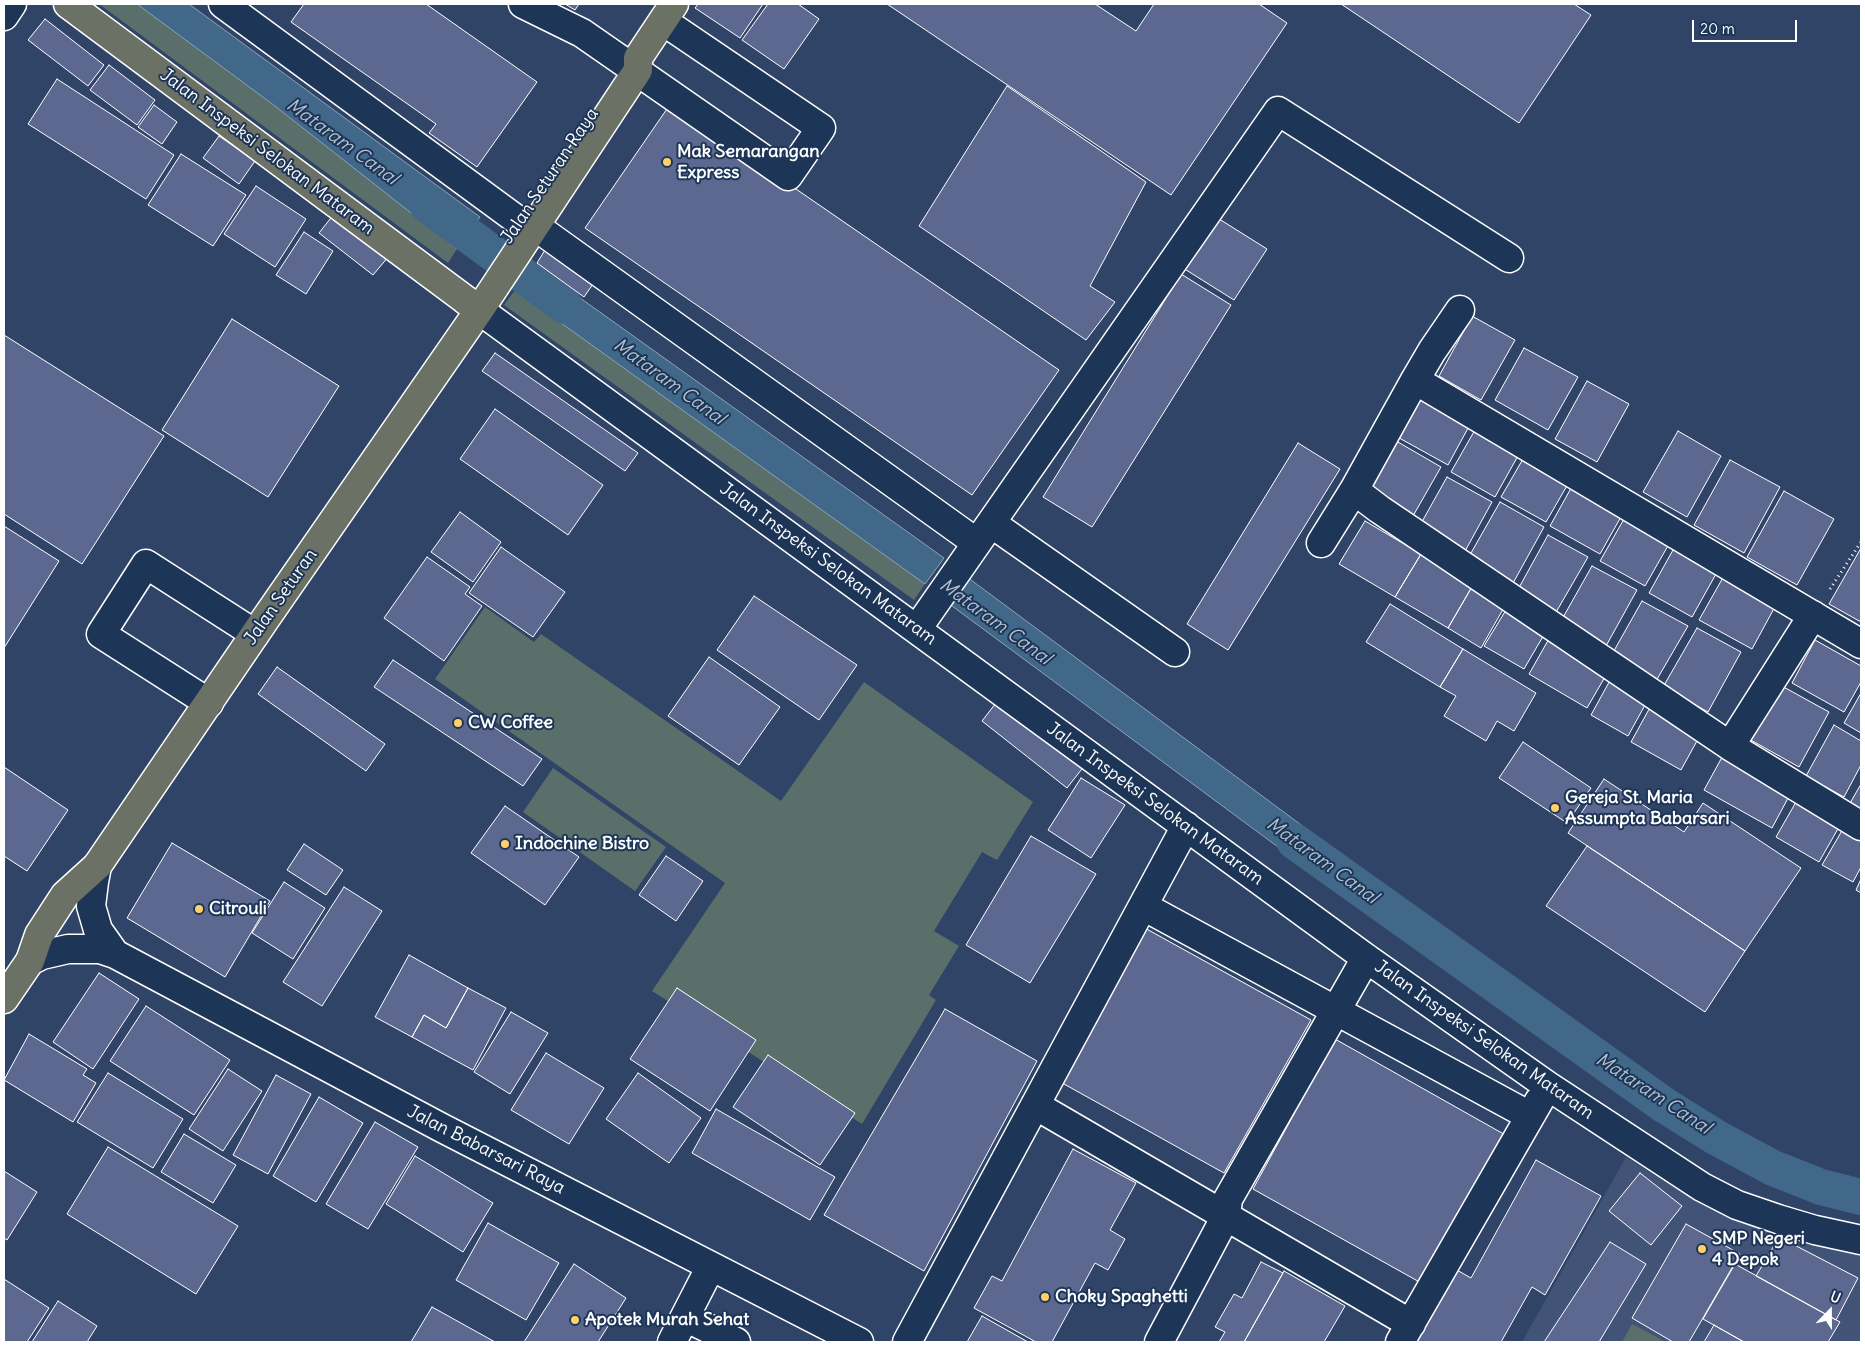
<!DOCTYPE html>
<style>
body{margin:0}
#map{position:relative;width:1865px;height:1346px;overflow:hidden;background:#304468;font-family:Delius,sans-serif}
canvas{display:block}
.frame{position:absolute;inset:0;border:5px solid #fff;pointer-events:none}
.north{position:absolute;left:1805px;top:1286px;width:50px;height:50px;-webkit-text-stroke:4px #1d3557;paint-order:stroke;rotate:22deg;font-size:14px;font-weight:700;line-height:20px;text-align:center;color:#fff}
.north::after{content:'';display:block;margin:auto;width:18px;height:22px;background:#fff;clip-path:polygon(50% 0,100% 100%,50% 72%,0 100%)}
.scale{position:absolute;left:1692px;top:20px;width:105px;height:22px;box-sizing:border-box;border:2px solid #fff;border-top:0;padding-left:6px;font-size:15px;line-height:18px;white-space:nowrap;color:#fff;-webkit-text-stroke:4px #1d3557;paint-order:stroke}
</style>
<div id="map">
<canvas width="1865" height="1346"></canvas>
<div class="frame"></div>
<div class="north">U</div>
<div class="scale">20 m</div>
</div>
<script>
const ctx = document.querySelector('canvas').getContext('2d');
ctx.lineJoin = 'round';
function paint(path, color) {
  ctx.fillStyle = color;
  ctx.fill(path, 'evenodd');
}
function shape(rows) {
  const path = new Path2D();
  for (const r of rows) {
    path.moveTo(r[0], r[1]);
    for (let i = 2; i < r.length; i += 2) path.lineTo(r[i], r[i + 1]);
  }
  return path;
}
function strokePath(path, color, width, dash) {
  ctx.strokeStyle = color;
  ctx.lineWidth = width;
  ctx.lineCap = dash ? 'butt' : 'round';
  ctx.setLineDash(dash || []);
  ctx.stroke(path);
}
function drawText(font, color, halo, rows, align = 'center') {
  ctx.font = font + ' Delius,sans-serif';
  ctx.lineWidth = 4;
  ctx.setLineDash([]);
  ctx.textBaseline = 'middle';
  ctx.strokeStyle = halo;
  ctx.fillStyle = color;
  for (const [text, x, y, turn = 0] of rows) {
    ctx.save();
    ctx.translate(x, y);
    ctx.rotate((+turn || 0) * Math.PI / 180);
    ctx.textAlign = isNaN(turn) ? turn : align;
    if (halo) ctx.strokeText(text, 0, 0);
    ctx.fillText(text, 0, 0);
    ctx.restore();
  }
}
const built = shape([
 [1626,1157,1697,1202,1752,1226,1805,1244,1861,1256,1861,1342,1522,1342]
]);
const green = shape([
 [99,4,137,4,271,103,457,249,448,263],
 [515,290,925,584,914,600,504,305],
 [485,607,534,642,541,634,781,801,864,682,1033,802,997,860,982,852,934,931,959,946,929,995,936,1000,862,1124,652,991,725,883,435,679],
 [553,768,666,847,635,891,523,812],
 [1632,1324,1666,1342,1622,1342]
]);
const water = shape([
 [137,4,189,4,480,217,457,249,271,103,137,4],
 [534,265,944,558,925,584,515,290,534,265],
 [967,577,1343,856,1324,881,948,603,967,577]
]);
const canal = shape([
 [427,205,565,306],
 [1294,841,1664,1105,1717,1138,1773,1168,1821,1187,1861,1197]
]);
const building = shape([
 [304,4,426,4,537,82,477,167,429,133,436,124,291,22,304,4],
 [565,4,579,4,575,10,565,4],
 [698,4,763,4,740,38,695,8,698,4],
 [768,4,798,4,819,19,784,69,742,40,768,4],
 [887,4,1095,4,1136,31,1154,4,1259,4,1287,23,1171,195,887,4],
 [1341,4,1574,4,1591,15,1519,123,1341,4],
 [45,19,104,65,88,86,28,40,45,19],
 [109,65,155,100,137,125,90,90,109,65],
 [57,79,174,155,146,199,28,124,57,79],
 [1007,86,1146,182,1090,286,1115,302,1086,340,919,226,1007,86],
 [671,103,1059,370,972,495,585,228,671,103],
 [154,105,177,122,162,144,138,127,154,105],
 [219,136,255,161,239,184,203,158,219,136],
 [181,154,246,195,213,246,148,205,181,154],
 [256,186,306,219,275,267,224,234,256,186],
 [334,214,389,256,373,275,319,233,334,214],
 [1216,217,1267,249,1234,300,1183,268,1216,217],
 [304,232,333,251,306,294,276,275,304,232],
 [545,250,593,284,584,297,537,263,545,250],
 [1181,274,1231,305,1092,527,1043,497,1181,274],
 [1472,316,1515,340,1481,400,1439,376,1472,316],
 [232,319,339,386,268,497,162,430,232,319],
 [4,335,164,436,82,564,4,514,4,335],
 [1524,348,1578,377,1548,430,1495,400,1524,348],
 [495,353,638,453,625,471,482,371,495,353],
 [1587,381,1629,404,1597,462,1555,439,1587,381],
 [1418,388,1473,419,1448,465,1392,434,1418,388],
 [495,409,603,485,568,535,460,459,495,409],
 [1480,421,1524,445,1495,497,1451,472,1480,421],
 [1678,431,1721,456,1687,517,1643,492,1678,431],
 [1391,438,1441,467,1413,516,1363,488,1391,438],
 [1298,443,1340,469,1228,650,1187,624,1298,443],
 [1527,452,1572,477,1546,522,1501,497,1527,452],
 [1730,460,1780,487,1744,553,1694,525,1730,460],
 [1447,477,1492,502,1464,553,1419,527,1447,477],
 [1575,481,1626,508,1600,554,1550,526,1575,481],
 [1784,491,1834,519,1797,585,1747,557,1784,491],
 [1500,502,1544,527,1512,585,1467,560,1500,502],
 [460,512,501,542,473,582,431,552,460,512],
 [1628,512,1673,537,1645,586,1600,561,1628,512],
 [1365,521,1421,554,1395,597,1339,564,1365,521],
 [4,526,59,561,4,648,4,526],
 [1548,535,1588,557,1555,614,1516,593,1548,535],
 [1678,541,1721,565,1692,617,1649,593,1678,541],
 [501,547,565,592,533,637,469,593,501,547],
 [1861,548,1861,622,1829,604,1861,548],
 [1421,554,1473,585,1448,628,1395,597,1421,554],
 [427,557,470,587,465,594,482,606,444,661,384,618,427,557],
 [1592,566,1637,590,1606,646,1561,621,1592,566],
 [1725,574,1777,603,1752,649,1699,620,1725,574],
 [1473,585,1506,604,1481,648,1448,628,1473,585],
 [754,596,857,665,819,720,717,650,754,596],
 [1642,601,1688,626,1656,681,1611,656,1642,601],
 [1390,604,1463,649,1440,687,1366,642,1390,604],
 [1506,610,1545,633,1524,669,1484,646,1506,610],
 [1697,628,1741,652,1708,712,1663,687,1697,628],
 [1550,637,1609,670,1587,708,1529,674,1550,637],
 [1815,640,1861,666,1861,682,1844,712,1792,683,1815,640],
 [1463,649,1536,693,1514,731,1497,721,1486,741,1444,716,1456,696,1440,687,1463,649],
 [709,657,780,707,739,765,668,716,709,657],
 [393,660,542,759,523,786,374,687,393,660],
 [277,667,385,744,366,771,258,694,277,667],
 [1613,675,1650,696,1628,736,1591,715,1613,675],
 [1780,685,1829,712,1799,767,1749,739,1780,685],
 [1861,693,1861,733,1844,723,1861,693],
 [999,699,1085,765,1067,788,982,721,999,699],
 [1653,702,1703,730,1681,770,1631,742,1653,702],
 [1834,725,1861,741,1861,765,1844,797,1806,776,1834,725],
 [1523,742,1591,788,1567,823,1499,778,1523,742],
 [1726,750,1794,787,1772,828,1704,790,1726,750],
 [4,767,68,810,27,871,4,856,4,767],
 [1081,778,1125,805,1091,858,1048,830,1081,778],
 [1604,779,1684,832,1703,803,1801,868,1745,951,1568,833,1604,779],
 [1861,784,1861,812,1849,805,1861,784],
 [1800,795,1843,820,1819,862,1776,837,1800,795],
 [505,806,579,857,545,905,471,853,505,806],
 [1847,822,1861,831,1861,867,1853,882,1822,865,1847,822],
 [1031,836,1096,874,1030,983,966,945,1031,836],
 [172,843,270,901,225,977,127,918,172,843],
 [304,844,343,870,326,895,287,870,304,844],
 [1587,846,1745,951,1705,1012,1546,906,1587,846],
 [666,856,703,881,676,921,639,895,666,856],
 [1861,879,1861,893,1856,890,1861,879],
 [284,882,325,908,293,959,252,933,284,882],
 [344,887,382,911,322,1006,283,982,344,887],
 [1143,927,1311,1020,1224,1173,1055,1079,1143,927],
 [409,955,468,988,446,1028,424,1015,412,1037,375,1017,409,955],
 [99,973,139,999,93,1069,53,1042,99,973],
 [468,988,506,1008,473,1070,412,1037,424,1015,446,1028,468,988],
 [677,988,756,1040,710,1111,630,1059,677,988],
 [146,1006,230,1060,194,1115,110,1061,146,1006],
 [945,1009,1037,1061,924,1271,824,1215,945,1009],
 [511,1012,548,1033,510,1094,474,1072,511,1012],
 [29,1034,87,1069,83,1075,96,1083,73,1122,4,1080,29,1034],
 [1335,1039,1509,1137,1423,1284,1253,1189,1335,1039],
 [546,1053,604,1088,569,1144,511,1110,546,1053],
 [768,1055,855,1113,820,1165,733,1107,768,1055],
 [228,1069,262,1091,223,1151,189,1129,228,1069],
 [108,1073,183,1119,153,1168,77,1122,108,1073],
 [638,1073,701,1118,669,1163,606,1119,638,1073],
 [276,1075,311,1094,268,1174,233,1155,276,1075],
 [319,1097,363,1123,316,1202,273,1176,319,1097],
 [716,1109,835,1177,810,1220,692,1153,716,1109],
 [375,1122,418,1147,368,1229,326,1204,375,1122],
 [184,1134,236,1165,213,1203,161,1172,184,1134],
 [108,1147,238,1226,196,1294,67,1214,108,1147],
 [1073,1149,1136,1183,1110,1230,1125,1239,1108,1270,1095,1263,1052,1342,1036,1342,974,1308,992,1276,1002,1281,1073,1149],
 [415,1156,493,1203,463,1252,386,1204,415,1156],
 [1536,1160,1601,1196,1545,1295,1532,1287,1501,1342,1415,1342,1455,1269,1471,1278,1536,1160],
 [4,1171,37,1192,7,1240,4,1238,4,1171],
 [1640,1173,1682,1206,1651,1245,1609,1211,1640,1173],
 [488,1223,559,1263,526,1320,456,1280,488,1223],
 [1686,1224,1740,1254,1689,1342,1673,1342,1632,1318,1686,1224],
 [1779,1237,1858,1278,1836,1320,1756,1276,1779,1237],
 [1610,1242,1646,1264,1599,1342,1544,1342,1610,1242],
 [1261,1262,1283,1273,1244,1342,1219,1342,1225,1332,1215,1327,1234,1294,1242,1298,1261,1262],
 [574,1264,626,1298,598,1342,524,1342,574,1264],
 [1735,1264,1840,1322,1828,1342,1744,1342,1703,1319,1735,1264],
 [1284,1271,1345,1306,1324,1342,1244,1342,1284,1271],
 [4,1279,49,1308,27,1342,4,1342,4,1279],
 [58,1301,97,1326,87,1342,32,1342,58,1301],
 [432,1307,495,1342,411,1342,432,1307],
 [982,1316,1028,1342,967,1342,982,1316],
 [1714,1325,1744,1342,1704,1342,1714,1325]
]);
const path = shape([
 [1830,589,1861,542]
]);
const minor = shape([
 [223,4,520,222],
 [523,4,582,33,788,176,821,128,663,21],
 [4,16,12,4],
 [535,226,977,543],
 [467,301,1366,958,1548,1086,1702,1187,1737,1205,1778,1219,1815,1230,1861,1240],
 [1415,380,1861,644],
 [1354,490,1379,509,1730,746,1861,826],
 [991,523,1175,652],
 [1321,543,1354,490,1415,380,1432,351,1460,310],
 [917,629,1278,111,1509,258],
 [209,703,101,634,146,564,255,634],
 [1730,746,1813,615],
 [97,866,94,882,91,906,98,930,115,954],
 [1143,906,1530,1116],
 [30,961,42,955,68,949,100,949,115,954,442,1128,859,1342],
 [1035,1105,1411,1324],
 [685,1317,736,1342],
 [672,1342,711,1266],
 [907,1342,1186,826],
 [1159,1342,1226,1216,1228,1199,1366,958],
 [1400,1342,1539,1101]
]);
const major = shape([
 [68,4,467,301],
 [4,999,30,961,39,935,65,895,97,866,266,618,480,309,638,70,638,58,674,4]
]);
const markers = [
 [667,162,5,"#ffd166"],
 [458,723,5,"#ffd166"],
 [1555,808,5,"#ffd166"],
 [505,844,5,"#ffd166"],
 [199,909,5,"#ffd166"],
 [1702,1249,5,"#ffd166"],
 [1045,1297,5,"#ffd166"],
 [575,1320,5,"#ffd166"]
];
const streetNames = [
 ["Jalan Inspeksi Selokan Mataram",267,152,37],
 ["Jalan Seturan Raya",550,176,-56],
 ["Jalan Inspeksi Selokan Mataram",828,564,36],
 ["Jalan Seturan",281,597,-55],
 ["Jalan Inspeksi Selokan Mataram",1155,804,36],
 ["Jalan Inspeksi Selokan Mataram",1484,1040,35],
 ["Jalan Babarsari Raya",486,1150,27]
];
const poiNames = [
 ["Mak Semarangan",677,152],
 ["Express",677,173],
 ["CW Coffee",468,723],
 ["Gereja St. Maria",1565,798],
 ["Assumpta Babarsari",1565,819],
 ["Indochine Bistro",515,844],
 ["Citrouli",209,909],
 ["SMP Negeri",1712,1239],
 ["4 Depok",1712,1260],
 ["Choky Spaghetti",1055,1297],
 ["Apotek Murah Sehat",585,1320]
];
const waterNames = [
 ["Mataram Canal",342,142,36],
 ["Mataram Canal",669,382,36],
 ["Mataram Canal",995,622,36],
 ["Mataram Canal",1322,861,36],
 ["Mataram Canal",1653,1094,33]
];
paint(built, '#415377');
paint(green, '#5b6f6a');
paint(water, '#416888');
strokePath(water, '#8da4b8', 1);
strokePath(canal, '#416888', 36);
paint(building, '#5c6890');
strokePath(building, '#fff', 1);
strokePath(minor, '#fff', 31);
strokePath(major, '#fff', 31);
strokePath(path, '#fff', 3, [1, 4]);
strokePath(minor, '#1d3557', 28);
strokePath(major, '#6b7165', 28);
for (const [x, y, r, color] of markers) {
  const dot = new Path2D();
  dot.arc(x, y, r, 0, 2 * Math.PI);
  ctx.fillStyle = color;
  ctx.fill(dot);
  strokePath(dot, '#1d3557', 2);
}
drawText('18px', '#fff', '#1d3557', streetNames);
drawText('bold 18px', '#fff', '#1d3557', poiNames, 'left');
drawText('italic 19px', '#b3c3cf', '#1d3557', waterNames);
</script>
